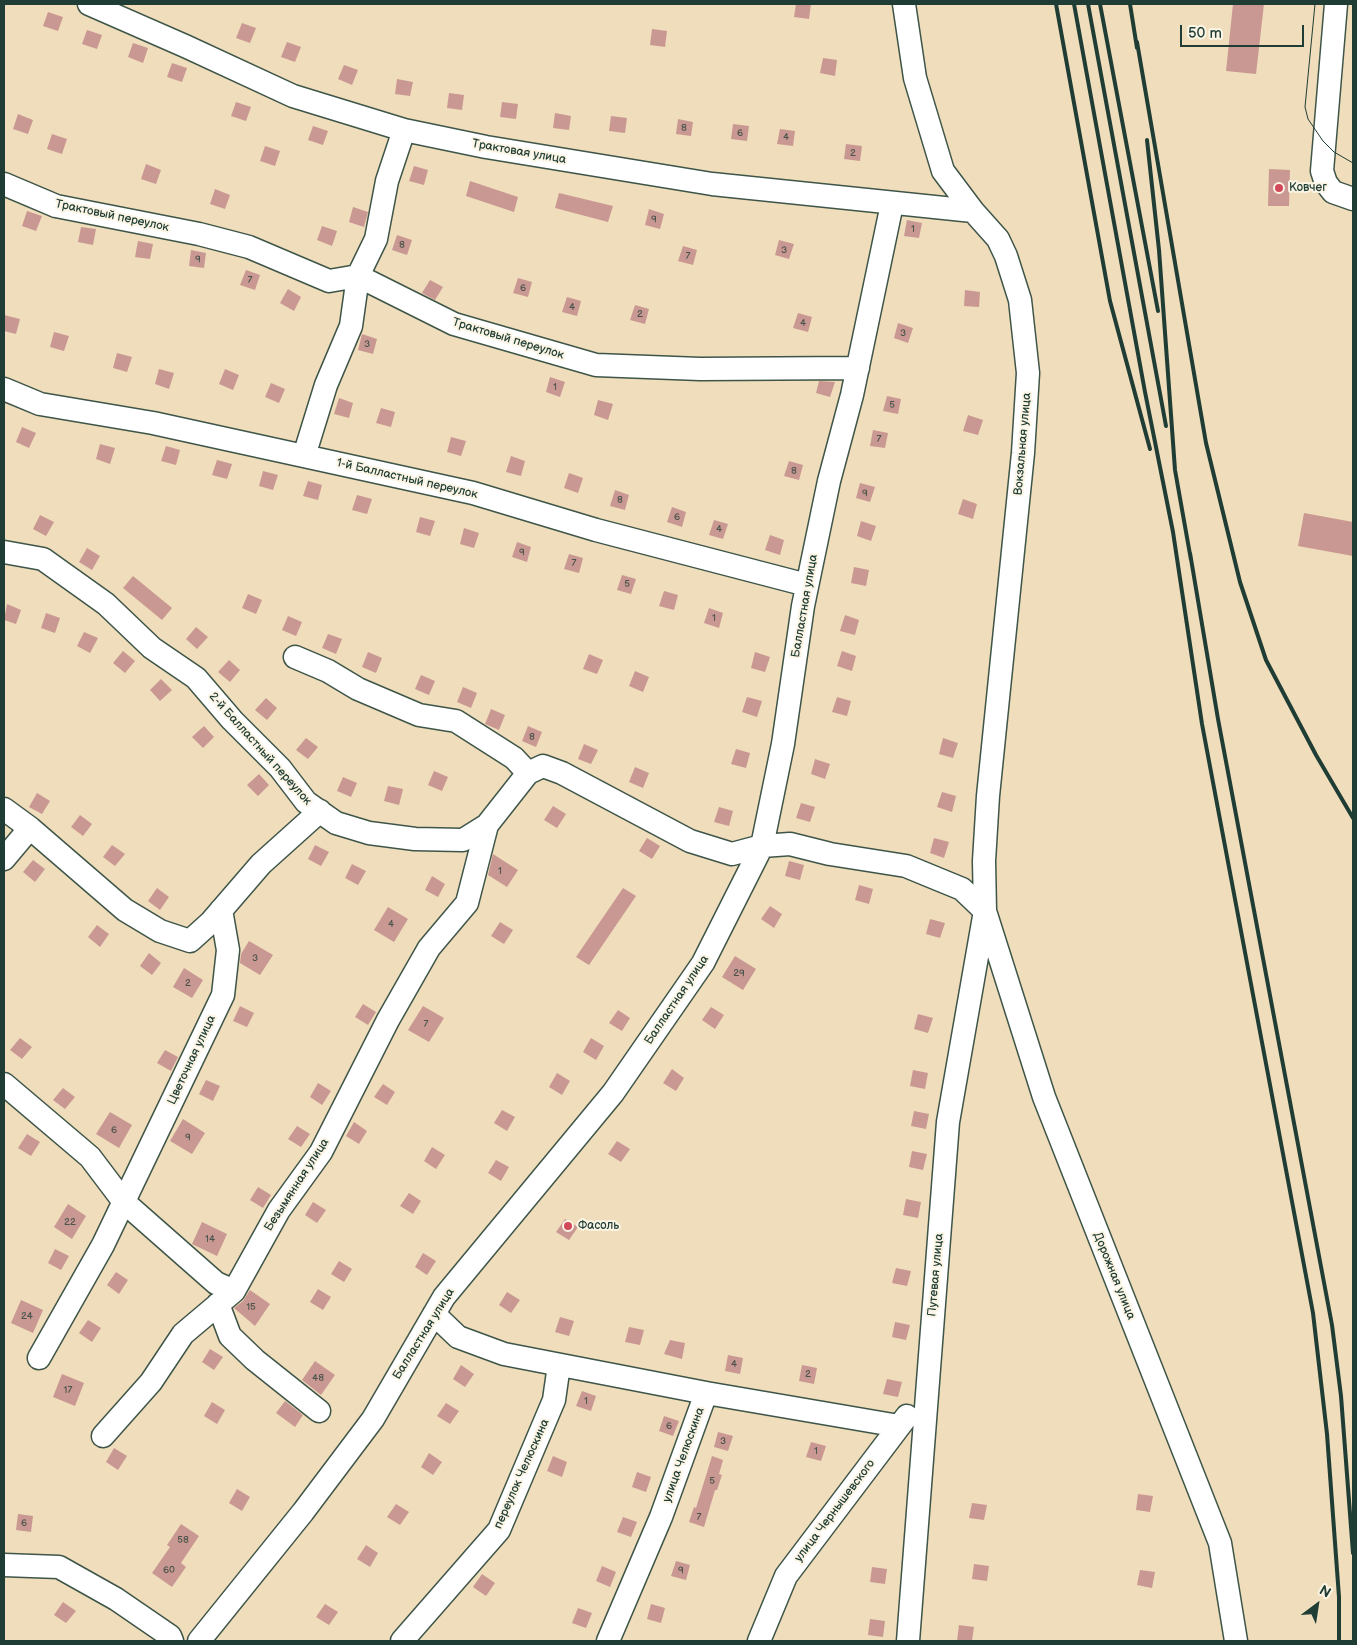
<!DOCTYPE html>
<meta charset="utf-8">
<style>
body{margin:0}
#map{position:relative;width:1357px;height:1645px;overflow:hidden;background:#efddbb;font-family:"Balsamiq Sans",sans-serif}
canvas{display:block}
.frame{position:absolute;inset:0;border:5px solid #1f3d34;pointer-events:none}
.north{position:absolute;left:1292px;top:1580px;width:50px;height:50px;-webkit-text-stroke:4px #fcf5e5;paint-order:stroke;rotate:31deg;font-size:14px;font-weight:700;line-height:20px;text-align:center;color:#1f3d34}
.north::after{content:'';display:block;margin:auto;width:18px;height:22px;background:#1f3d34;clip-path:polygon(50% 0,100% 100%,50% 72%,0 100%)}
.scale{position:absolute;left:1180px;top:25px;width:124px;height:22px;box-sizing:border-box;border:2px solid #1f3d34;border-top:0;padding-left:6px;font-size:15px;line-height:18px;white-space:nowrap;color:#1f3d34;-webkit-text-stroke:4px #fcf5e5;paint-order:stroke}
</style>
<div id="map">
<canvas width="1357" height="1645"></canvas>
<div class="frame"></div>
<div class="north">N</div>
<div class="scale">50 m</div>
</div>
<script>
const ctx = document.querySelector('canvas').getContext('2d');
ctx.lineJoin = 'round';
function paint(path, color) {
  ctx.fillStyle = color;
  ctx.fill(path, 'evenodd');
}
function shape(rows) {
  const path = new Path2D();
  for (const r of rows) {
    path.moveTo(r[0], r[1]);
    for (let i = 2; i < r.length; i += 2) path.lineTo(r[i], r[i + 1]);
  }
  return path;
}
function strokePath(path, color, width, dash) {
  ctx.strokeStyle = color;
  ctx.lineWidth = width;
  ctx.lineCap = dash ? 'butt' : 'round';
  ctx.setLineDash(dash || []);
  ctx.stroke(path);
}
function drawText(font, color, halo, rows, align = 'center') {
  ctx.font = font + ' "Balsamiq Sans",sans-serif';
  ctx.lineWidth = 4;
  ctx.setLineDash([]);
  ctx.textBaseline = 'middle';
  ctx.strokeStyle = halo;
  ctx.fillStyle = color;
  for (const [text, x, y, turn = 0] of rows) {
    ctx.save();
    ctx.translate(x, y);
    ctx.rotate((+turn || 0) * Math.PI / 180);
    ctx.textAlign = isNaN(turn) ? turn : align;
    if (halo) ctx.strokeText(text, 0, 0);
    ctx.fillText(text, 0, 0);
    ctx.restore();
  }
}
const building = shape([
 [796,4,811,4,809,19,794,17],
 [1233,4,1264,4,1256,74,1226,71],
 [48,12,63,17,58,31,43,26],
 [242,23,256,28,250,43,236,38],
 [652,29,667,31,665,47,650,45],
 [87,30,102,35,97,49,82,44],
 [287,42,301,47,295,62,281,57],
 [133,43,148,48,143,63,128,57],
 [823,58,837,60,835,76,820,73],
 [172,63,187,68,182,82,167,77],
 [344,65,358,70,352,85,338,79],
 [397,79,413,82,410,96,395,94],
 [449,93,464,95,462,110,447,108],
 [236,102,251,107,246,121,231,116],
 [502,102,518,104,516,119,500,117],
 [555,113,571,116,569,130,553,128],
 [18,114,33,120,28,134,13,129],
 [611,116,627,118,625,133,609,131],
 [678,119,693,122,691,136,676,134],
 [733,124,749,126,747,141,731,139],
 [313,126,328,131,323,145,308,140],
 [780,129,795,131,793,146,777,144],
 [52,134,67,139,62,154,47,149],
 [846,144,862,146,860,161,844,159],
 [265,146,280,151,275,166,260,161],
 [146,164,161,170,156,184,141,179],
 [414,166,428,170,424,185,409,181],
 [1269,169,1290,170,1289,206,1268,206],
 [470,181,518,197,514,212,466,196],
 [215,189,230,195,225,209,210,204],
 [559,193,613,206,608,222,555,208],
 [353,207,368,212,364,227,349,222],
 [649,209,664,214,660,229,645,225],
 [27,211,42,216,36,231,22,226],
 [907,220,922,223,919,238,904,236],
 [322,226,337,231,332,246,317,240],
 [81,227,96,229,93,245,78,242],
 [397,235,412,240,407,255,392,250],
 [779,240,794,244,789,259,775,255],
 [138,241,153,244,150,259,135,257],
 [683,246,697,250,693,265,678,261],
 [191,250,206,253,204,268,189,266],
 [246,270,260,275,255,290,240,285],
 [518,278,532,282,528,297,513,293],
 [430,280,443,287,435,300,422,293],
 [288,289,301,297,294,311,280,303],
 [965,290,980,292,979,307,964,306],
 [567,297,581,301,577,316,562,312],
 [635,305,649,309,645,324,630,320],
 [798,313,812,317,808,332,793,328],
 [4,315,20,319,16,334,4,331],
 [898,323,913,328,908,343,894,338],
 [54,332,69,336,64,351,50,347],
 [362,334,377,339,373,354,358,350],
 [117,353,132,357,127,372,113,368],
 [159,369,174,373,169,389,155,384],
 [225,369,239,375,233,390,219,384],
 [550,377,565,382,560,397,546,392],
 [819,381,835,382,830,397,816,393],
 [271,383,285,389,279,403,265,397],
 [887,396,901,399,898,414,883,411],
 [339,398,353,403,349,418,334,414],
 [598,400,613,404,608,420,594,415],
 [381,408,395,412,391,427,376,423],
 [968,415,983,420,978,435,963,431],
 [22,427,36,433,29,448,16,442],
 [873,430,888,433,885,448,870,446],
 [451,437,466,441,461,456,447,452],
 [100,444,115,448,110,464,96,459],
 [166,446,180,450,176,465,161,461],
 [511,456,525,461,521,476,506,472],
 [217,460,232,464,227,479,212,475],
 [789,461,803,465,799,480,784,476],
 [263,471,278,475,273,490,259,486],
 [569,473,583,478,578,493,564,488],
 [308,481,322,485,318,500,303,496],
 [860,483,875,487,870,502,856,498],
 [615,490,629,495,625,510,610,506],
 [357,495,372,499,367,514,352,510],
 [963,499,977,504,973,519,958,514],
 [672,507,686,512,682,527,667,522],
 [1304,513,1353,522,1353,556,1298,546],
 [40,515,54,522,46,536,33,529],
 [420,517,435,521,430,536,416,532],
 [714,520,728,524,723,539,709,535],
 [861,521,876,526,871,541,857,536],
 [464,528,479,533,474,548,460,544],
 [770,535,784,540,780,555,765,550],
 [517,542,531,547,527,562,512,557],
 [87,548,100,556,92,570,79,562],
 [569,554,583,558,579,573,564,569],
 [854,567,869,570,866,586,851,583],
 [622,575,636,579,631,594,617,590],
 [133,576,172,608,162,620,123,588],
 [664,591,678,595,674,610,659,606],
 [248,594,262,600,256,614,242,608],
 [7,604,21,610,16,624,4,620],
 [709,608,723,613,719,628,704,623],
 [46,613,60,618,55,633,41,628],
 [845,615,859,620,855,635,840,631],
 [288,616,302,622,296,636,282,630],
 [196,627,208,637,197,649,186,639],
 [84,632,98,638,90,653,77,646],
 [328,634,342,639,336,654,322,648],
 [123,651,135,661,125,673,113,663],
 [842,651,856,656,852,671,837,666],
 [368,652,382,658,376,673,362,667],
 [755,652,770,657,765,672,751,668],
 [589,654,603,660,597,674,583,669],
 [229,660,240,670,230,682,218,672],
 [635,671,649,677,643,692,629,686],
 [421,675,435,681,429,695,415,689],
 [161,679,172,690,160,701,150,690],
 [463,687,477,693,471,708,457,702],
 [747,697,762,701,757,717,742,712],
 [837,697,851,701,847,716,832,712],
 [266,698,277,708,267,720,255,710],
 [491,709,505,715,499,730,485,724],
 [204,726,214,737,203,748,192,737],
 [528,726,542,732,536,747,522,741],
 [306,738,318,747,308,759,296,750],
 [943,738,958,743,953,758,939,754],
 [584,744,598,750,591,764,578,759],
 [736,749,750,753,746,768,731,764],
 [815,759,830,764,825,779,811,774],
 [635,767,649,773,643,788,629,782],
 [434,771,448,777,442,791,428,785],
 [259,774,269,785,258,796,247,785],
 [343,777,357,783,351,797,337,791],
 [388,786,403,789,399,805,384,801],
 [942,792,956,796,952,812,937,807],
 [37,793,50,801,42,814,29,807],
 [801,803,815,807,810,822,796,818],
 [553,806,566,814,557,828,544,820],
 [719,807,733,811,729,826,714,822],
 [80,815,92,824,83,836,71,827],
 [647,838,660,846,652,859,639,851],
 [934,838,949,842,944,858,930,853],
 [112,845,125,854,115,866,103,857],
 [315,845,329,852,321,866,308,859],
 [493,854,518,870,507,887,488,875],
 [33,860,45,869,35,882,23,872],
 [789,861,804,865,800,880,785,876],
 [352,864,366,871,358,885,345,878],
 [432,876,445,884,438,897,425,890],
 [859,885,873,889,869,904,855,900],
 [157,888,169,897,160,910,148,901],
 [623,888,636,896,589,965,576,957],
 [770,906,782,914,774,928,761,919],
 [388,907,408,919,394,942,374,930],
 [930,919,945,923,940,938,926,934],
 [500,922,513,930,504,944,491,936],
 [97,925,109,934,100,947,88,937],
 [249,941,273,955,260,975,240,963,241,954],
 [149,953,161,963,152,975,140,966],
 [735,956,756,969,743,990,722,977],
 [184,968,203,980,192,998,173,987],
 [363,1004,376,1012,368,1025,355,1017],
 [240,1006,254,1013,247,1027,233,1021],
 [423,1006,444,1018,429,1042,408,1030],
 [711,1007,724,1015,715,1029,702,1020],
 [618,1010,630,1018,622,1031,609,1023],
 [918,1014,933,1018,928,1033,914,1029],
 [20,1038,32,1047,22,1059,10,1050],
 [591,1038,604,1046,596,1060,583,1052],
 [165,1050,178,1057,171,1071,157,1063],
 [672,1069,684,1078,676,1091,663,1083],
 [913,1070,928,1073,925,1089,910,1086],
 [557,1073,570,1081,562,1095,549,1087],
 [206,1080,220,1086,213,1101,199,1094],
 [318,1083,331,1091,322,1105,310,1097],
 [383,1084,395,1092,387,1105,374,1097],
 [63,1088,75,1097,65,1109,53,1100],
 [502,1110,515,1117,507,1131,494,1123],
 [914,1111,929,1114,926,1129,911,1126],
 [110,1112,132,1125,119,1148,96,1134],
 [183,1119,205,1133,192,1154,170,1141],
 [354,1122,367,1131,359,1144,346,1136],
 [297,1126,310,1134,301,1147,288,1139],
 [27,1134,40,1142,31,1156,18,1148],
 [617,1141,630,1149,621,1162,608,1154],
 [432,1147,445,1155,436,1169,424,1161],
 [912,1151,927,1154,923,1170,909,1167],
 [496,1160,509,1167,501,1181,488,1173],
 [258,1187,271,1195,263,1208,250,1200],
 [409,1193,421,1201,413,1214,400,1206],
 [906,1199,921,1202,918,1218,903,1215],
 [313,1202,326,1210,317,1223,305,1215],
 [68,1204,86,1216,72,1239,54,1227],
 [565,1219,578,1227,569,1240,556,1232],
 [202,1222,227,1234,217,1256,192,1244],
 [55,1249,69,1256,61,1270,48,1263],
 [423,1253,436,1261,427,1275,415,1267],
 [339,1261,352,1269,344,1282,331,1274],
 [896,1268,911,1271,907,1286,892,1283],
 [116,1272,128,1280,119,1294,107,1285],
 [318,1289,331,1297,323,1310,310,1302],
 [250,1290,270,1304,255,1326,234,1308,243,1301],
 [507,1292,520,1300,511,1313,499,1305],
 [21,1300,43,1310,33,1333,11,1323],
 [560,1317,574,1321,569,1336,555,1332],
 [88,1320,101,1328,92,1342,79,1333],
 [895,1322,910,1325,906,1340,892,1337],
 [629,1327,644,1330,640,1345,625,1342],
 [670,1340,685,1343,682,1359,664,1354],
 [210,1349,223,1357,214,1370,202,1362],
 [728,1355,743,1358,740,1374,725,1371],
 [315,1361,335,1375,321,1395,302,1380],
 [461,1365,474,1374,465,1387,453,1379],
 [802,1365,817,1368,814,1384,799,1381],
 [62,1374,84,1383,75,1406,53,1397],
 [887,1379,902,1382,898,1397,883,1394],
 [582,1391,596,1396,591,1411,576,1406],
 [285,1401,303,1415,295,1427,276,1413],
 [212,1402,225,1410,217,1424,204,1416],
 [446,1403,459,1411,450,1424,437,1416],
 [664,1416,679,1421,673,1436,659,1431],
 [718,1432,733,1436,728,1451,714,1447],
 [811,1442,826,1446,821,1461,806,1457],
 [114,1448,127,1456,118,1470,106,1462],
 [429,1453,442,1462,433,1475,421,1467],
 [553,1456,567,1462,562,1477,547,1471],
 [712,1456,723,1460,719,1474,722,1475,717,1490,715,1490,704,1527,689,1522,694,1507,696,1508],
 [637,1472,651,1477,646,1492,632,1487],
 [237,1489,250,1497,242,1511,229,1503],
 [1138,1494,1153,1496,1150,1512,1136,1510],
 [972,1503,987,1505,984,1520,969,1518],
 [396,1504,409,1512,400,1525,387,1517],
 [18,1514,33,1516,31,1532,16,1530],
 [623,1517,637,1522,631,1537,617,1532],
 [181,1524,199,1536,181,1563,186,1567,172,1587,152,1573,170,1547,167,1545],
 [366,1545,378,1553,370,1567,357,1559],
 [676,1561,690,1565,686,1580,671,1576],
 [974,1564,989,1566,987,1581,972,1579],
 [602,1566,616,1572,610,1587,596,1581],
 [872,1567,887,1569,885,1584,870,1582],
 [1140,1570,1155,1572,1152,1588,1137,1585],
 [482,1574,495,1583,486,1596,473,1587],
 [63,1602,76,1611,66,1623,54,1615],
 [325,1604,338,1612,329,1625,316,1617],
 [651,1604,665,1608,661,1623,647,1619],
 [578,1608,592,1613,586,1628,572,1623],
 [870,1619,885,1621,883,1637,868,1635],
 [959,1625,974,1627,972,1641,957,1641]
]);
const minor = shape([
 [89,4,185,46,293,96,404,130,486,147,712,184,973,211],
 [904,4,915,78,943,171,973,211,998,239,1006,256,1020,300,1028,373,1023,453,988,796,984,861,985,911,948,1122,908,1641],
 [1336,4,1322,171,1326,183,1333,192,1353,199],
 [4,184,56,206,199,234,249,247,329,281,358,276,454,324,596,365,700,369,858,368],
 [4,389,40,404,153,423,473,493,596,530,807,585],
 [304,456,326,385,351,326,358,276,376,239,387,181,404,130],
 [4,552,43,559,106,604,152,648,196,678,232,720,280,768,306,802,336,823,369,833,415,839,463,840,487,825,528,773],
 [295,657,328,671,358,689,419,715,456,721,514,758,528,773,543,766,562,773,690,841,732,854,762,846,790,844,830,854,906,866,962,889,985,911,1044,1097,1220,1543,1236,1641],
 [4,809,30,828,125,910,160,931,190,941,211,922,261,864,320,811],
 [4,859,30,828],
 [4,1084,90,1157,124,1202,216,1283,234,1291],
 [218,1304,230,1336,255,1360,319,1411],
 [434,1314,458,1337,504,1354,706,1393],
 [39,1358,103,1245,223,995,228,950,221,910],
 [103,1436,151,1382,183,1334,234,1291,279,1210,321,1152,388,1020,429,948,467,903,487,825],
 [4,1565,59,1567,116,1599,170,1636,172,1641],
 [199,1641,303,1512,373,1419,444,1297,613,1093,703,963,762,846,783,744,803,606,829,481,852,395,892,204],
 [402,1641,499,1530,554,1400,559,1365],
 [608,1641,661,1517,706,1393,899,1426],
 [759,1641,786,1576,907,1416]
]);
const tram = shape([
 [1315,4,1305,107,1308,119,1323,141,1334,152,1353,163]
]);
const rail = shape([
 [1056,4,1110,301,1150,449],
 [1074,4,1145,392,1173,532,1202,724,1313,1313,1327,1434,1339,1597,1339,1641],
 [1088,4,1166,426],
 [1100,4,1158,311],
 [1130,4,1137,48],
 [1137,42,1206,443,1240,582,1266,660,1316,755,1353,818],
 [1147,140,1159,250,1175,470,1191,560],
 [1190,553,1218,719,1332,1325,1341,1396,1353,1553]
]);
const markers = [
 [1279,188,5,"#d1495b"],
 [568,1226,5,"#d1495b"]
];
const numberNames = [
 ["8",684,128],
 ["6",740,133],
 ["4",786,137],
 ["2",853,153],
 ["9",654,219],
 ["1",913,229],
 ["8",402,245],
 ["3",784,250],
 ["7",688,256],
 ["9",198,259],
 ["7",250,280],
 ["6",523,288],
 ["4",572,307],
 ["2",640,314],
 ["4",803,323],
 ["3",903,333],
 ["3",367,344],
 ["1",555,387],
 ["5",892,405],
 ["7",879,439],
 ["8",794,471],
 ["9",865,493],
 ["8",620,500],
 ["6",677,517],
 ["4",719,529],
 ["9",522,552],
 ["7",574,563],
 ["5",627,584],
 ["1",714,618],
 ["8",532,737],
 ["1",500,871],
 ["4",391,924],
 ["3",255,958],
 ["29",739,973],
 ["2",188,983],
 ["7",426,1024],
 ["6",114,1130],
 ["9",188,1137],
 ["22",70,1222],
 ["14",210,1239],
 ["15",251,1307],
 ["24",27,1316],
 ["4",734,1364],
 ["2",808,1374],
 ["48",318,1378],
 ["17",68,1390],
 ["1",586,1401],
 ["6",669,1426],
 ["3",723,1441],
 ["1",816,1451],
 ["5",712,1481],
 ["7",699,1517],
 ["6",24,1523],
 ["58",183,1540],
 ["60",169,1570],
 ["9",681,1570]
];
const streetNames = [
 ["Трактовая улица",519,152,10],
 ["Трактовый переулок",112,216,12],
 ["Трактовый переулок",508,339,17],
 ["Вокзальная улица",1023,444,-85],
 ["1-й Балластный переулок",407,479,13],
 ["Балластная улица",805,606,-80],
 ["2-й Балластный переулок",260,749,48],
 ["Балластная улица",677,1000,-56],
 ["Цветочная улица",192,1060,-65],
 ["Безымянная улица",297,1185,-57],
 ["Путевая улица",936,1275,-85],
 ["Дорожная улица",1114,1276,68],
 ["Балластная улица",424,1334,-58],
 ["улица Челюскина",684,1455,-70],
 ["переулок Челюскина",522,1474,-66],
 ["улица Чернышевского",835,1511,-53]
];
const poiNames = [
 ["Ковчег",1289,188],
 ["Фасоль",578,1226]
];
paint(building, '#ca9893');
strokePath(minor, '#3e5548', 25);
strokePath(minor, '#fff', 22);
strokePath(tram, '#1f3d34', 1);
strokePath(rail, '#1f3d34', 4);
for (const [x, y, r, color] of markers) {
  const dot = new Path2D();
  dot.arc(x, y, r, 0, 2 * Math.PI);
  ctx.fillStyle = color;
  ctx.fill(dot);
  strokePath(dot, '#fcf5e5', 2);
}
drawText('10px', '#4a544c', null, numberNames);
drawText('12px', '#1f3d34', '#fcf5e5', streetNames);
drawText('12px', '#1f3d34', '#fcf5e5', poiNames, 'left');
</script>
